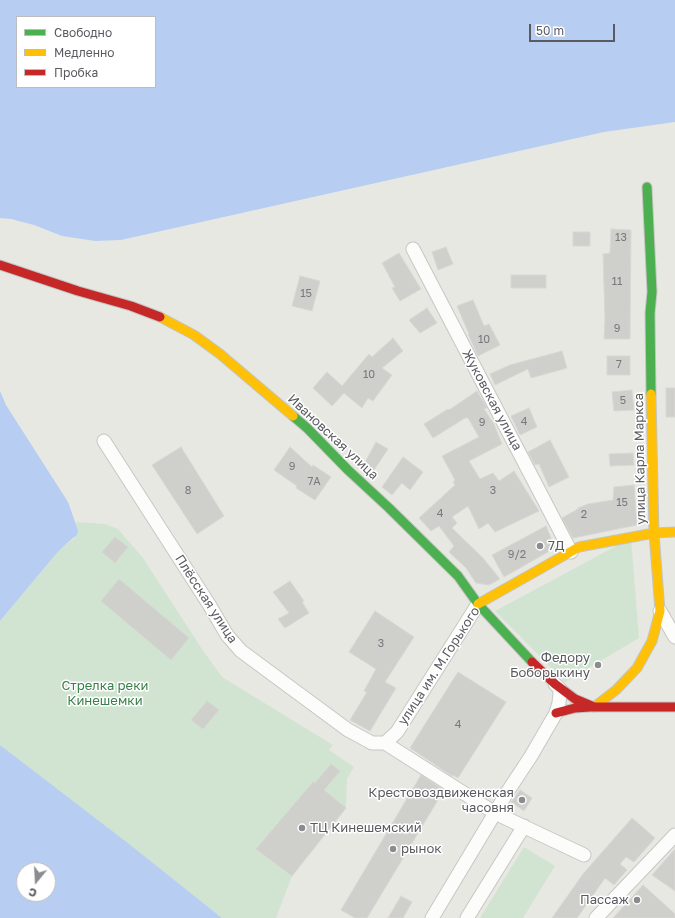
<!DOCTYPE html>
<meta charset="utf-8">
<style>
body{margin:0}
#map{position:relative;width:675px;height:918px;overflow:hidden;background:#e8e8e3;font-family:"Golos Text",sans-serif}
canvas{display:block}
.legend{position:absolute;left:16px;top:16px;width:140px;height:72px;box-sizing:border-box;background:#fff;border:1px solid #bdbdbf;margin:0;padding:5px 7px;list-style:none;font-size:12px;color:#595b60}
.legend li{display:flex;align-items:center;gap:8px;height:20px}
.legend b{width:20px;border:1px solid #bdbdbf}
.north{position:absolute;left:16px;top:862px;width:40px;height:40px;box-sizing:border-box;background:#fff;border:1px solid #bdbdbf;border-radius:50%;rotate:198deg;font-size:11px;font-weight:700;line-height:16px;text-align:center;color:#595b60}
.north::after{content:'';display:block;margin:auto;width:14px;height:18px;background:#8b8c8e;clip-path:polygon(50% 0,100% 100%,50% 72%,0 100%)}
.scale{position:absolute;left:529px;top:24px;width:86px;height:18px;box-sizing:border-box;border:2px solid #595b60;border-top:0;padding-left:5px;font-size:12px;line-height:14px;white-space:nowrap;color:#595b60;-webkit-text-stroke:3px #fff;paint-order:stroke}
</style>
<div id="map">
<canvas width="675" height="918"></canvas>
<ul class="legend">
<li><b style="height:5px;background:#4caf50"></b>Свободно</li>
<li><b style="height:5px;background:#ffc107"></b>Медленно</li>
<li><b style="height:5px;background:#c62828"></b>Пробка</li>
</ul>
<div class="north">С</div>
<div class="scale">50 m</div>
</div>
<script>
const ctx = document.querySelector('canvas').getContext('2d');
ctx.lineJoin = 'round';
function paint(path, color) {
  ctx.fillStyle = color;
  ctx.fill(path, 'evenodd');
}
function shape(rows) {
  const path = new Path2D();
  for (const r of rows) {
    path.moveTo(r[0], r[1]);
    for (let i = 2; i < r.length; i += 2) path.lineTo(r[i], r[i + 1]);
  }
  return path;
}
function strokePath(path, color, width, dash) {
  ctx.strokeStyle = color;
  ctx.lineWidth = width;
  ctx.lineCap = dash ? 'butt' : 'round';
  ctx.setLineDash(dash || []);
  ctx.stroke(path);
}
function drawText(font, color, halo, rows, align = 'center') {
  ctx.font = font + ' "Golos Text",sans-serif';
  ctx.lineWidth = 3;
  ctx.setLineDash([]);
  ctx.textBaseline = 'middle';
  ctx.strokeStyle = halo;
  ctx.fillStyle = color;
  for (const [text, x, y, turn = 0] of rows) {
    ctx.save();
    ctx.translate(x, y);
    ctx.rotate((+turn || 0) * Math.PI / 180);
    ctx.textAlign = isNaN(turn) ? turn : align;
    if (halo) ctx.strokeText(text, 0, 0);
    ctx.fillText(text, 0, 0);
    ctx.restore();
  }
}
const green = shape([
 [76,522,105,524,118,529,143,558,202,649,222,677,333,745,329,750,354,767,347,779,346,808,292,876,276,918,222,918,0,745,0,621,56,554,67,543,74,539,78,530],
 [631,538,639,638,565,682,495,611],
 [524,847,555,866,523,918,480,918]
]);
const water = shape([
 [0,0,675,0,675,122,604,132,121,240,95,241,62,236,34,225,11,219,0,218],
 [17,17,155,17,155,87,17,87],
 [0,391,6,405,68,502,78,530,77,535,67,543,56,554,0,621],
 [0,745,129,844,222,918,0,918],
 [24,870,48,870,48,894,24,894]
]);
const building = shape([
 [611,229,631,230,630,339,604,339,605,319,603,254,610,253,611,229],
 [573,232,590,232,590,246,573,246,573,232],
 [446,247,453,264,438,270,432,252,446,247],
 [399,253,421,289,400,301,392,288,395,287,382,263,399,253],
 [511,275,546,275,546,288,511,288,511,275],
 [300,276,320,281,312,311,292,306,300,276],
 [473,300,484,326,489,324,500,345,478,356,468,334,469,334,457,306,473,300],
 [427,308,437,323,420,333,409,320,427,308],
 [393,338,403,351,382,368,392,375,373,401,368,398,362,408,344,393,332,406,313,388,327,372,342,386,369,354,372,357,393,338],
 [562,351,567,368,531,378,528,369,495,385,490,374,510,365,562,351],
 [607,356,630,356,630,375,607,375,607,356],
 [666,388,675,388,675,417,666,417,666,388],
 [632,390,634,410,614,411,612,392,632,390],
 [477,391,487,408,484,409,494,424,502,444,469,461,480,479,493,473,499,481,514,471,539,511,495,532,488,523,479,529,468,506,452,517,457,523,452,528,483,558,500,579,489,585,476,583,466,568,449,552,454,546,439,526,431,531,419,518,455,485,453,482,455,480,442,456,479,437,468,418,465,418,433,438,424,424,448,409,449,410,477,391],
 [529,408,537,427,520,435,511,416,529,408],
 [550,440,569,477,549,487,539,464,535,465,528,452,550,440],
 [376,442,388,449,370,476,362,468,376,442],
 [181,447,224,516,197,534,152,465,181,447],
 [290,447,312,467,313,465,331,477,315,500,296,488,297,486,274,470,290,447],
 [633,453,634,465,610,466,609,454,633,453],
 [403,457,423,472,410,490,402,483,392,495,382,487,403,457],
 [634,485,637,525,573,538,562,518,578,509,578,508,588,504,613,500,614,487,634,485],
 [546,526,555,548,504,577,492,555,546,526],
 [115,537,128,547,115,563,102,552,115,537],
 [119,579,189,638,171,660,101,601,119,579],
 [290,581,304,601,302,602,309,613,285,628,278,619,289,613,273,592,290,581],
 [375,611,414,637,385,682,396,688,370,731,350,720,367,692,364,691,376,669,349,652,375,611],
 [458,672,506,702,458,778,453,775,452,776,410,748,458,672],
 [207,701,219,710,203,729,191,720,207,701],
 [331,764,340,771,324,790,346,808,292,876,256,849,313,782,315,783,331,764],
 [421,775,444,790,367,918,355,918,341,910,421,775],
 [520,790,532,798,524,811,511,802,520,790],
 [632,818,655,838,634,862,626,857,620,864,627,870,614,885,605,878,577,918,552,918,583,874,632,818],
 [675,849,675,891,652,875,675,849],
 [643,885,675,914,675,918,613,918,643,885],
 [401,896,412,902,403,918,388,918,401,896]
]);
const street = shape([
 [413,249,571,552],
 [104,441,210,606,227,635,241,651,348,730,372,743,385,743],
 [660,611,675,637],
 [385,743,495,813,584,855],
 [385,743,397,732,478,604],
 [432,918,495,813,506,794,531,756,556,713,559,703,560,693,560,689,555,684],
 [467,918,524,826],
 [596,918,675,835]
]);
const fast = shape([
 [647,187,652,292,650,313,651,394],
 [293,416,307,428,348,470,389,508,458,576,478,604,532,662]
]);
const slow = shape([
 [160,317,194,335,220,354,293,416],
 [478,604,579,547,654,533,675,532],
 [594,707,616,690,637,668,652,641,660,611,654,533,651,394]
]);
const jam = shape([
 [0,265,78,291,131,306,160,317],
 [532,662,555,684,575,699,594,707],
 [556,713,575,708,590,707,675,707]
]);
const markers = [
 [540,546,4,"#8b8c8e"],
 [598,665,4,"#8b8c8e"],
 [522,800,4,"#8b8c8e"],
 [302,828,4,"#8b8c8e"],
 [393,849,4,"#8b8c8e"],
 [637,900,4,"#8b8c8e"]
];
const numberNames = [
 ["13",621,238],
 ["11",617,282],
 ["15",306,294],
 ["9",617,329],
 ["10",484,340],
 ["7",619,365],
 ["10",369,375],
 ["5",623,401],
 ["4",524,422],
 ["9",482,423],
 ["9",292,467],
 ["7А",314,482],
 ["8",188,491],
 ["3",493,491],
 ["15",622,503],
 ["4",440,514],
 ["2",584,515],
 ["9/2",517,555],
 ["3",381,644],
 ["4",458,725]
];
const streetNames = [
 ["Жуковская улица",492,400,62],
 ["Ивановская улица",333,437,43],
 ["улица Карла Маркса",640,459,-91],
 ["Плёсская улица",206,599,57],
 ["улица им. М.Горького",439,666,-57]
];
const poiNames = [
 ["7Д",548,546],
 ["Федору",590,658,"right"],
 ["Боборыкину",590,673,"right"],
 ["Крестовоздвиженская",514,793,"right"],
 ["часовня",514,808,"right"],
 ["ТЦ Кинешемский",310,828],
 ["рынок",401,849],
 ["Пассаж",629,900,"right"]
];
const parkNames = [
 ["Стрелка реки",105,686],
 ["Кинешемки",105,701]
];
paint(green, '#d1e4d2');
paint(water, '#b7cef2');
paint(building, '#cfcfcc');
strokePath(building, '#d8d7d2', 1);
strokePath(street, '#c6c6c5', 15);
strokePath(fast, '#c4c4c4', 11);
strokePath(slow, '#c4c4c4', 11);
strokePath(jam, '#c4c4c4', 11);
strokePath(street, '#fcfcfb', 13);
strokePath(fast, '#4caf50', 9);
strokePath(slow, '#ffc107', 9);
strokePath(jam, '#c62828', 9);
for (const [x, y, r, color] of markers) {
  const dot = new Path2D();
  dot.arc(x, y, r, 0, 2 * Math.PI);
  ctx.fillStyle = color;
  ctx.fill(dot);
  strokePath(dot, '#fff', 1.5);
}
drawText('11px', '#78797c', null, numberNames);
drawText('13px', '#595b60', '#fff', streetNames);
drawText('13px', '#595b60', '#fff', poiNames, 'left');
drawText('13px', '#397f4a', '#fff', parkNames);
</script>
